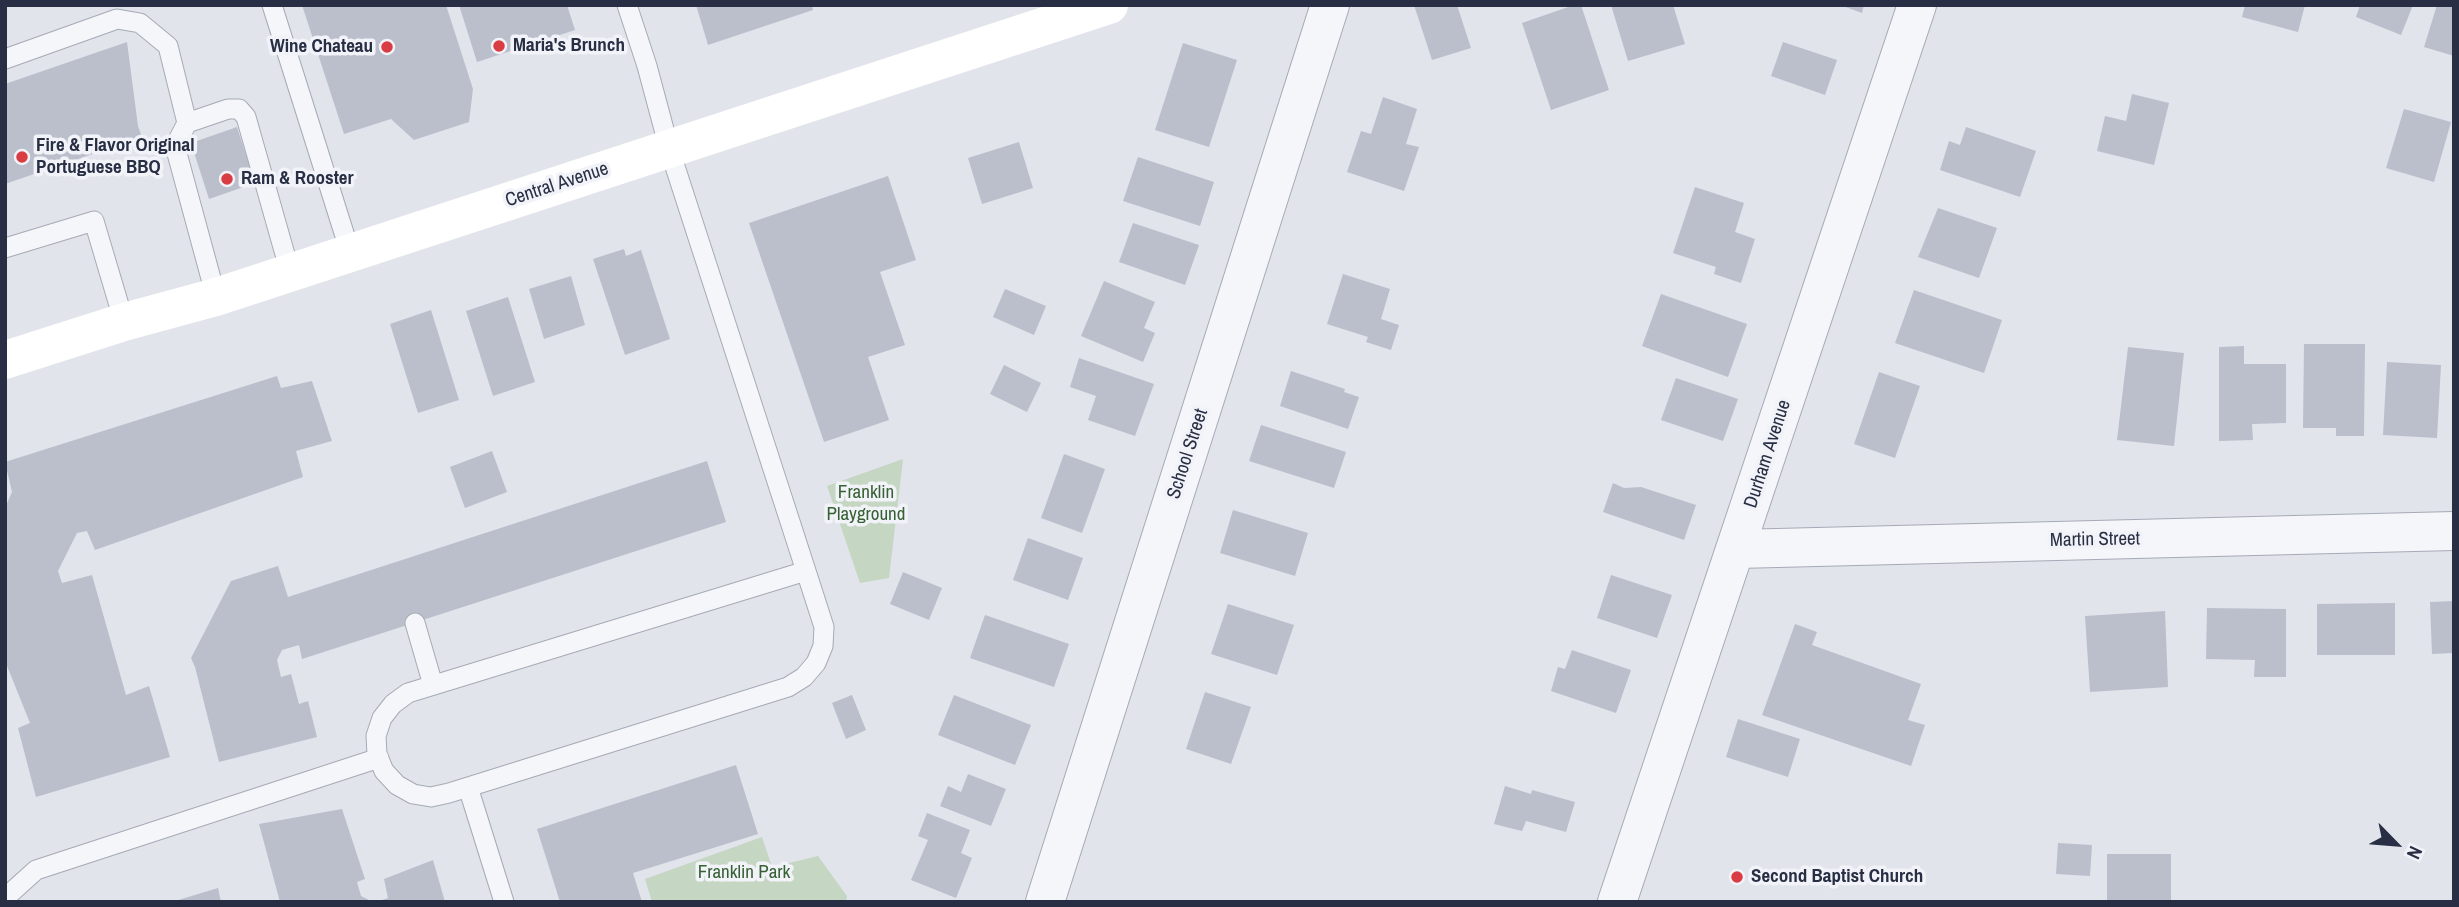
<!DOCTYPE html>
<style>
body{margin:0}
#map{position:relative;width:2459px;height:907px;overflow:hidden;background:#e1e4eb;font-family:"Archivo Narrow",sans-serif}
canvas{display:block}
.frame{position:absolute;inset:0;border:7px solid #282f44;pointer-events:none}
.north{position:absolute;left:2361px;top:809px;width:70px;height:70px;-webkit-text-stroke:5px #f1f3f8;paint-order:stroke;rotate:115deg;font-size:19px;font-weight:700;line-height:28px;text-align:center;color:#282f44}
.north::after{content:'';display:block;margin:auto;width:24px;height:32px;background:#282f44;clip-path:polygon(50% 0,100% 100%,50% 72%,0 100%)}
</style>
<div id="map">
<canvas width="2459" height="907"></canvas>
<div class="frame"></div>
<div class="north">N</div>
</div>
<script>
const ctx = document.querySelector('canvas').getContext('2d');
ctx.lineJoin = 'round';
function paint(path, color) {
  ctx.fillStyle = color;
  ctx.fill(path, 'evenodd');
}
function shape(rows) {
  const path = new Path2D();
  for (const r of rows) {
    path.moveTo(r[0], r[1]);
    for (let i = 2; i < r.length; i += 2) path.lineTo(r[i], r[i + 1]);
  }
  return path;
}
function strokePath(path, color, width, dash) {
  ctx.strokeStyle = color;
  ctx.lineWidth = width;
  ctx.lineCap = dash ? 'butt' : 'round';
  ctx.setLineDash(dash || []);
  ctx.stroke(path);
}
function drawText(font, color, halo, rows, align = 'center') {
  ctx.font = font + ' "Archivo Narrow",sans-serif';
  ctx.lineWidth = 7;
  ctx.setLineDash([]);
  ctx.textBaseline = 'middle';
  ctx.strokeStyle = halo;
  ctx.fillStyle = color;
  for (const [text, x, y, turn = 0] of rows) {
    ctx.save();
    ctx.translate(x, y);
    ctx.rotate((+turn || 0) * Math.PI / 180);
    ctx.textAlign = isNaN(turn) ? turn : align;
    if (halo) ctx.strokeText(text, 0, 0);
    ctx.fillText(text, 0, 0);
    ctx.restore();
  }
}
const green = shape([
 [903,459,889,578,860,583,827,486],
 [762,837,772,867,818,856,847,896,846,902,652,902,645,879]
]);
const building = shape([
 [302,5,446,5,473,89,469,122,414,140,391,119,344,134],
 [459,5,567,5,575,30,477,62],
 [696,5,812,5,813,10,708,45],
 [1414,5,1457,5,1471,48,1432,60],
 [1574,5,1581,5,1609,90,1551,110,1522,23],
 [1611,5,1673,5,1685,44,1628,61],
 [1840,5,1864,5,1862,13],
 [2245,5,2305,5,2298,32,2242,17],
 [2360,5,2413,5,2401,35,2356,17],
 [2437,5,2454,5,2454,56,2424,47],
 [127,42,138,126,142,137,5,184,5,84],
 [1783,42,1837,60,1825,95,1771,76],
 [1183,43,1237,60,1209,147,1155,130],
 [2132,94,2169,103,2154,165,2097,151,2105,116,2126,121],
 [1383,97,1417,109,1406,144,1419,147,1404,191,1347,172,1361,131,1371,134],
 [2404,109,2451,122,2434,182,2386,168],
 [237,127,255,183,209,199,191,143],
 [1966,127,2036,151,2020,197,1940,170,1949,141,1960,145],
 [1019,142,1033,188,982,204,968,158],
 [1138,157,1214,182,1200,226,1123,201],
 [888,176,916,260,880,272,905,345,868,357,889,420,824,442,749,223],
 [1695,187,1744,203,1735,232,1755,239,1741,283,1714,274,1716,267,1673,253],
 [1938,208,1997,228,1979,278,1918,257],
 [1133,223,1199,245,1185,285,1119,262],
 [624,249,626,256,641,250,670,339,625,355,593,259],
 [1343,274,1390,289,1381,319,1399,325,1391,350,1366,342,1368,337,1327,324],
 [571,276,585,325,544,339,529,289],
 [1104,281,1155,302,1144,328,1155,333,1143,362,1081,336],
 [1005,289,1046,306,1034,335,993,317],
 [1914,290,2002,320,1984,373,1895,343],
 [1661,294,1747,324,1728,377,1642,346],
 [508,297,535,382,493,396,466,311],
 [431,310,459,400,418,413,390,324],
 [2304,344,2365,344,2364,436,2336,436,2336,428,2303,428],
 [2244,346,2244,364,2286,364,2286,423,2252,424,2253,440,2219,441,2219,347],
 [2128,347,2184,353,2174,446,2117,440],
 [1079,358,1154,384,1135,436,1088,420,1096,396,1070,387],
 [2387,362,2441,365,2437,438,2383,435],
 [1004,365,1041,383,1027,412,990,394],
 [1291,371,1345,389,1344,392,1359,397,1348,429,1280,406],
 [1879,372,1920,386,1895,458,1854,444],
 [277,376,281,388,312,381,332,441,296,451,303,477,95,550,87,531,77,533,58,571,62,583,92,575,126,695,149,686,170,757,36,797,18,728,30,723,5,661,5,508,12,492,5,462],
 [1676,378,1738,399,1723,441,1661,420],
 [1261,425,1346,452,1334,488,1249,461],
 [492,451,507,492,465,508,450,467],
 [1064,454,1105,469,1082,533,1041,518],
 [707,461,726,522,302,659,299,645,282,650,277,660,281,677,291,674,299,704,308,701,317,737,219,762,195,667,191,658,231,581,278,566,288,597],
 [1613,483,1624,488,1641,487,1696,505,1684,540,1603,512],
 [1233,510,1308,533,1295,576,1220,553],
 [1028,538,1083,558,1068,600,1013,580],
 [903,572,942,588,929,620,890,604],
 [1611,575,1672,595,1657,638,1597,618],
 [2454,601,2454,653,2432,654,2430,602],
 [2395,603,2395,655,2317,655,2317,604],
 [1228,604,1294,625,1277,675,1211,654],
 [2207,608,2286,609,2286,677,2254,677,2255,660,2206,659],
 [2165,611,2168,687,2090,692,2085,616],
 [985,615,1069,644,1054,687,970,658],
 [1795,624,1817,632,1812,645,1921,684,1908,720,1925,725,1911,766,1762,715],
 [1572,650,1631,670,1616,713,1551,691,1558,667,1565,669],
 [1205,692,1251,707,1231,764,1186,749],
 [852,695,866,730,846,739,832,703],
 [954,695,1031,725,1015,765,938,735],
 [1738,719,1800,739,1788,777,1726,757],
 [736,765,758,834,633,873,642,902,560,902,537,829],
 [968,774,1006,789,991,826,940,806,948,786,961,792],
 [1505,786,1531,794,1532,790,1575,802,1566,832,1526,821,1522,831,1494,824],
 [342,809,365,879,357,882,361,896,373,902,280,902,259,824],
 [927,813,970,830,961,853,972,858,956,898,911,880,928,840,918,836],
 [2058,843,2092,845,2090,876,2056,874],
 [2107,854,2171,854,2171,902,2107,902],
 [433,860,445,902,376,902,388,898,384,879],
 [218,888,221,902,175,902,175,901]
]);
const lane = shape([
 [272,5,350,252],
 [627,5,647,66,669,148,806,571],
 [5,59,117,19,140,23,168,46,187,123],
 [5,248,94,221,124,322],
 [216,297,175,146,187,123,228,109,239,109,246,117,290,272],
 [806,571,824,627,823,646,816,663,804,677,788,687,449,793,431,797,413,794,397,785,384,771,377,754,376,736,382,718,393,704,408,693,806,571],
 [415,623,433,685],
 [468,787,504,902],
 [5,898,36,870,379,758]
]);
const street = shape([
 [1737,549,2454,531],
 [1045,902,1330,5],
 [1617,902,1917,5]
]);
const secondary = shape([
 [5,360,124,322,216,297,1109,5]
]);
const markers = [
 [499,46,7,"#d93d43"],
 [387,47,7,"#d93d43"],
 [22,157,7,"#d93d43"],
 [227,179,7,"#d93d43"],
 [1737,877,7,"#d93d43"]
];
const poiNames = [
 ["Maria's Brunch",513,46],
 ["Wine Chateau",373,47,"right"],
 ["Fire & Flavor Original",36,146],
 ["Portuguese BBQ",36,168],
 ["Ram & Rooster",241,179],
 ["Second Baptist Church",1751,877]
];
const streetNames = [
 ["Central Avenue",557,185,-18],
 ["School Street",1188,454,-72],
 ["Durham Avenue",1768,454,-72],
 ["Martin Street",2095,540,-1]
];
const parkNames = [
 ["Franklin",866,493],
 ["Playground",866,515],
 ["Franklin Park",744,873]
];
paint(green, '#c5d6c2');
paint(building, '#bbbfcb');
strokePath(lane, '#a6aab6', 21);
strokePath(street, '#a6aab6', 40);
strokePath(lane, '#f5f6f9', 19);
strokePath(street, '#f5f6f9', 38);
strokePath(secondary, '#fff', 38);
for (const [x, y, r, color] of markers) {
  const dot = new Path2D();
  dot.arc(x, y, r, 0, 2 * Math.PI);
  ctx.fillStyle = color;
  ctx.fill(dot);
  strokePath(dot, '#f1f3f8', 2.5);
}
drawText('bold 19px', '#282f44', '#f1f3f8', poiNames, 'left');
drawText('19px', '#282f44', '#f1f3f8', streetNames);
drawText('19px', '#376134', '#f1f3f8', parkNames);
</script>
